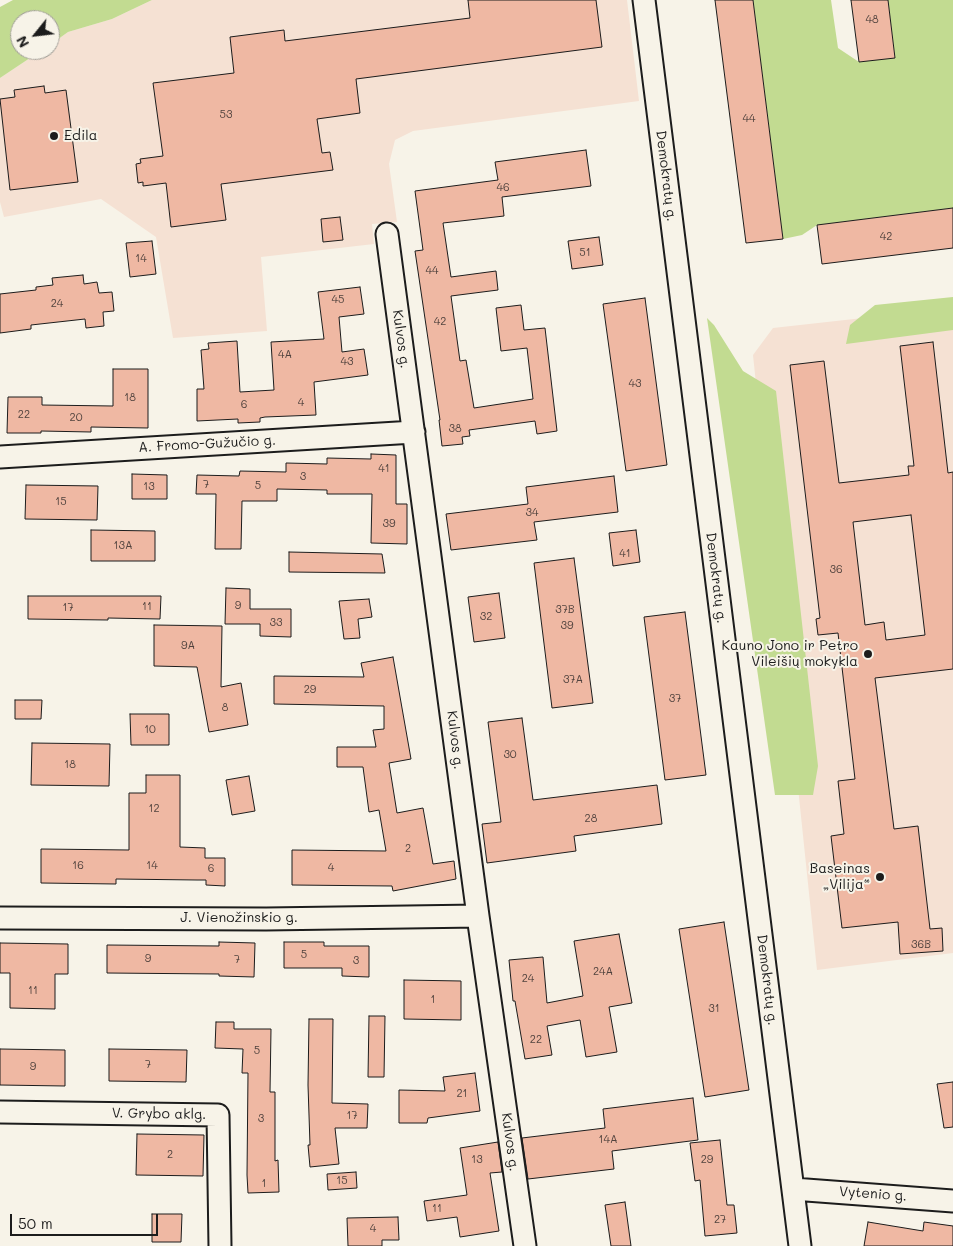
<!DOCTYPE html>
<meta charset="utf-8">
<style>
body{margin:0}
#map{position:relative;width:953px;height:1246px;overflow:hidden;background:#f7f3e8;font-family:Mali,sans-serif}
canvas{display:block}
.north{position:absolute;left:10px;top:10px;width:50px;height:50px;box-sizing:border-box;background:#f7f3e8;border:1px solid #9f9d96;border-radius:50%;rotate:241deg;font-size:14px;font-weight:700;line-height:20px;text-align:center;color:#1c1c1c}
.north::after{content:'';display:block;margin:auto;width:18px;height:22px;background:#1c1c1c;clip-path:polygon(50% 0,100% 100%,50% 72%,0 100%)}
.scale{position:absolute;left:10px;top:1214px;width:148px;height:22px;box-sizing:border-box;border:2px solid #1c1c1c;border-top:0;padding-left:6px;font-size:15px;line-height:18px;white-space:nowrap;color:#1c1c1c;-webkit-text-stroke:4px #f7f3e8;paint-order:stroke}
</style>
<div id="map">
<canvas width="953" height="1246"></canvas>
<div class="north">N</div>
<div class="scale">50 m</div>
</div>
<script>
const ctx = document.querySelector('canvas').getContext('2d');
ctx.lineJoin = 'round';
function paint(path, color) {
  ctx.fillStyle = color;
  ctx.fill(path, 'evenodd');
}
function shape(rows) {
  const path = new Path2D();
  for (const r of rows) {
    path.moveTo(r[0], r[1]);
    for (let i = 2; i < r.length; i += 2) path.lineTo(r[i], r[i + 1]);
  }
  return path;
}
function strokePath(path, color, width, dash) {
  ctx.strokeStyle = color;
  ctx.lineWidth = width;
  ctx.lineCap = dash ? 'butt' : 'round';
  ctx.setLineDash(dash || []);
  ctx.stroke(path);
}
function drawText(font, color, halo, rows, align = 'center') {
  ctx.font = font + ' Mali,sans-serif';
  ctx.lineWidth = 4;
  ctx.setLineDash([]);
  ctx.textBaseline = 'middle';
  ctx.strokeStyle = halo;
  ctx.fillStyle = color;
  for (const [text, x, y, turn = 0] of rows) {
    ctx.save();
    ctx.translate(x, y);
    ctx.rotate((+turn || 0) * Math.PI / 180);
    ctx.textAlign = isNaN(turn) ? turn : align;
    if (halo) ctx.strokeText(text, 0, 0);
    ctx.fillText(text, 0, 0);
    ctx.restore();
  }
}
const built = shape([
 [152,0,627,0,639,101,413,131,395,140,389,164,397,222,372,224,374,244,261,257,267,331,173,338,156,237,101,199,4,217,0,202,0,78,42,50,50,50,50,45,68,32,112,19],
 [953,308,953,953,817,970,753,355,773,328]
]);
const green = shape([
 [13,0,152,0,112,19,68,32,50,45,50,20,20,20,20,50,42,50,0,78,0,7],
 [753,0,831,0,838,48,859,62,895,57,888,0,953,0,953,208,817,225,802,235,783,239],
 [953,297,953,330,846,344,850,325,875,305],
 [707,318,714,325,743,371,776,391,818,766,813,795,775,795]
]);
const building = shape([
 [468,0,596,0,602,47,356,79,360,113,317,119,322,153,330,152,333,170,221,184,226,220,171,227,166,183,143,186,143,182,138,183,136,164,141,163,140,159,163,156,153,83,234,73,230,37,284,30,285,41,470,18,468,0],
 [715,0,753,0,783,239,746,243,715,0],
 [851,0,888,0,895,58,859,62,851,0],
 [44,86,45,93,66,90,78,182,10,190,0,99,15,97,14,90,44,86],
 [586,150,591,186,502,197,504,216,443,223,451,277,496,271,498,290,451,296,460,361,466,360,474,408,533,399,527,348,501,351,496,308,521,305,524,330,545,328,557,431,537,434,535,421,469,430,470,436,462,437,463,444,442,446,439,420,440,420,415,251,423,250,415,191,498,180,495,162,586,150],
 [953,208,953,248,822,264,817,225,953,208],
 [340,217,343,240,323,242,321,219,340,217],
 [599,237,603,265,572,269,568,241,599,237],
 [152,241,156,274,130,277,126,243,152,241],
 [83,275,84,284,97,282,99,293,112,292,114,311,103,312,104,326,86,328,85,319,31,325,31,329,0,333,0,294,36,290,36,287,53,285,52,278,83,275],
 [360,287,364,314,339,317,342,352,364,349,368,375,314,382,316,415,265,417,260,418,260,422,238,423,238,419,197,421,197,389,204,389,201,350,209,349,208,343,237,341,240,392,274,390,271,342,324,339,318,292,360,287],
 [645,298,667,465,626,471,603,304,645,298],
 [933,342,948,473,953,472,953,669,875,678,894,829,918,826,930,929,942,928,943,951,900,954,898,922,842,928,831,836,844,834,838,781,855,779,838,633,818,635,816,619,820,618,790,365,824,361,839,483,909,475,908,466,914,466,900,346,933,342],
 [911,515,925,635,886,640,884,622,865,625,853,522,911,515],
 [113,369,148,369,148,428,91,427,91,432,41,431,41,433,7,433,8,397,42,397,42,405,113,406,113,369],
 [371,454,396,455,396,504,407,504,407,544,371,543,372,494,327,494,327,490,277,489,277,501,242,501,241,549,215,549,216,494,196,494,197,475,239,476,240,471,286,472,286,463,327,464,327,458,371,459,371,454],
 [132,474,167,475,167,499,132,499,132,474],
 [614,476,618,512,534,522,537,540,451,550,446,514,528,504,526,487,614,476],
 [26,485,98,486,97,520,25,519,26,485],
 [91,530,155,531,155,561,91,561,91,530],
 [636,530,640,562,613,566,609,533,636,530],
 [289,552,382,554,385,573,289,572,289,552],
 [574,558,593,703,552,708,534,563,574,558],
 [226,588,250,589,250,609,291,609,291,637,260,636,260,624,225,624,226,588],
 [499,593,505,638,474,642,468,597,499,593],
 [28,596,161,596,160,619,108,618,108,620,28,619,28,596],
 [369,599,372,617,358,619,360,638,344,639,339,601,369,599],
 [685,612,706,775,665,780,644,617,685,612],
 [154,625,222,626,221,687,241,683,248,725,209,732,197,667,154,666,154,625],
 [393,657,411,759,389,763,397,813,423,808,433,864,454,861,456,879,393,891,392,886,292,885,292,850,386,851,379,810,369,812,363,767,337,767,337,747,376,747,373,730,384,729,384,706,274,704,274,676,364,677,361,663,393,657],
 [15,700,42,700,41,719,15,719,15,700],
 [130,714,169,714,169,745,131,745,130,714],
 [522,718,533,800,657,785,662,824,574,836,576,851,487,863,482,824,501,822,488,722,522,718],
 [32,743,110,744,109,786,31,785,32,743],
 [146,775,180,775,180,847,205,848,205,858,225,858,225,886,206,885,206,880,197,880,116,879,116,884,41,883,41,849,129,850,129,793,146,793,146,775],
 [249,776,255,811,232,815,226,780,249,776],
 [724,922,749,1090,705,1097,679,929,724,922],
 [619,934,632,1003,609,1007,617,1052,586,1057,580,1020,547,1026,552,1055,525,1059,515,1001,513,1001,509,960,543,957,547,1003,583,996,574,941,619,934],
 [219,942,255,943,254,977,219,976,219,974,107,973,107,945,219,946,219,942],
 [284,942,324,942,324,946,369,946,369,977,342,976,342,968,284,968,284,942],
 [0,943,68,944,68,974,55,974,55,1009,10,1008,10,973,0,973,0,943],
 [404,980,461,981,461,1020,404,1019,404,980],
 [369,1016,385,1016,384,1077,368,1077,369,1016],
 [309,1019,333,1019,332,1103,368,1104,367,1128,335,1128,339,1164,310,1167,308,1145,310,1145,308,1085,309,1019],
 [216,1022,234,1022,234,1029,271,1029,270,1092,275,1092,275,1161,278,1160,279,1192,248,1193,247,1175,248,1073,242,1073,243,1049,215,1048,216,1022],
 [0,1049,65,1050,65,1086,0,1085,0,1049],
 [109,1049,187,1050,186,1082,109,1081,109,1049],
 [475,1073,480,1111,428,1118,427,1123,399,1123,399,1090,445,1091,443,1077,475,1073],
 [953,1082,953,1127,944,1128,937,1084,953,1082],
 [693,1098,698,1140,612,1151,614,1169,528,1179,522,1138,605,1128,603,1109,693,1098],
 [137,1134,204,1135,203,1176,136,1175,137,1134],
 [720,1140,727,1205,734,1205,737,1233,705,1236,700,1180,695,1181,690,1143,720,1140],
 [498,1142,502,1172,490,1173,499,1231,460,1237,457,1217,427,1221,424,1201,467,1195,460,1148,498,1142],
 [356,1172,357,1188,328,1190,327,1174,356,1172],
 [625,1202,631,1246,611,1246,605,1205,625,1202],
 [152,1214,182,1214,181,1242,152,1242,152,1214],
 [398,1217,399,1240,382,1240,382,1246,348,1246,347,1218,398,1217],
 [868,1222,923,1231,924,1222,953,1226,953,1246,864,1246,868,1222]
]);
const minor = shape([
 [644,0,800,1246],
 [387,234,478,916,525,1246],
 [0,457,414,432],
 [0,918,266,919,478,916],
 [0,1112,218,1115,220,1246],
 [793,1189,953,1201]
]);
const markers = [
 [54,136,5,"#1c1c1c"],
 [868,654,5,"#1c1c1c"],
 [880,877,5,"#1c1c1c"]
];
const numberNames = [
 ["48",872,20],
 ["53",226,115],
 ["44",749,119],
 ["46",503,188],
 ["42",886,237],
 ["51",585,253],
 ["14",141,259],
 ["44",432,271],
 ["45",338,300],
 ["24",57,304],
 ["42",440,322],
 ["4A",285,355],
 ["43",347,362],
 ["43",635,384],
 ["18",130,398],
 ["4",301,403],
 ["6",244,405],
 ["22",24,415],
 ["20",76,418],
 ["38",455,429],
 ["41",384,469],
 ["3",303,477],
 ["7",206,485],
 ["5",258,486],
 ["13",149,487],
 ["15",61,502],
 ["34",532,513],
 ["39",389,524],
 ["13A",123,546],
 ["41",625,554],
 ["36",836,570],
 ["9",238,606],
 ["11",147,607],
 ["17",68,608],
 ["37B",565,610],
 ["32",486,617],
 ["33",276,623],
 ["39",567,626],
 ["9A",188,646],
 ["37A",573,680],
 ["29",310,690],
 ["37",675,699],
 ["8",225,708],
 ["10",150,730],
 ["30",510,755],
 ["18",70,765],
 ["12",154,809],
 ["28",591,819],
 ["2",408,849],
 ["16",78,866],
 ["14",152,866],
 ["4",331,868],
 ["6",211,869],
 ["36B",921,945],
 ["5",304,955],
 ["9",148,959],
 ["7",237,960],
 ["3",356,961],
 ["24A",603,972],
 ["24",528,979],
 ["11",33,991],
 ["1",433,1000],
 ["31",714,1009],
 ["22",536,1040],
 ["5",257,1051],
 ["7",148,1065],
 ["9",33,1067],
 ["21",462,1094],
 ["17",352,1116],
 ["3",261,1119],
 ["14A",608,1140],
 ["2",170,1155],
 ["13",477,1160],
 ["29",707,1160],
 ["15",342,1181],
 ["1",264,1184],
 ["11",437,1209],
 ["27",720,1220],
 ["4",373,1229]
];
const poiNames = [
 ["Edila",64,136,"left"],
 ["Kauno Jono ir Petro",858,646],
 ["Vileišių mokykla",858,662],
 ["Baseinas",870,869],
 ["„Vilija“",870,885]
];
const streetNames = [
 ["Demokratų g.",666,176,83],
 ["Kulvos g.",401,339,82],
 ["A. Fromo-Gužučio g.",207,444,-3],
 ["Demokratų g.",716,578,83],
 ["Kulvos g.",455,740,83],
 ["J. Vienožinskio g.",239,918],
 ["Demokratų g.",767,980,83],
 ["V. Grybo aklg.",159,1114,1],
 ["Kulvos g.",510,1142,82],
 ["Vytenio g.",873,1194,4]
];
paint(built, '#f5e1d3');
paint(green, '#c2db91');
paint(building, '#efb8a3');
strokePath(building, '#1c1c1c', 1);
strokePath(minor, '#1c1c1c', 25);
strokePath(minor, '#f7f3e8', 21);
for (const [x, y, r, color] of markers) {
  const dot = new Path2D();
  dot.arc(x, y, r, 0, 2 * Math.PI);
  ctx.fillStyle = color;
  ctx.fill(dot);
  strokePath(dot, '#f7f3e8', 2);
}
drawText('11px', '#51433e', null, numberNames);
drawText('14px', '#1c1c1c', '#f7f3e8', poiNames, 'right');
drawText('14px', '#1c1c1c', '#f7f3e8', streetNames);
</script>
